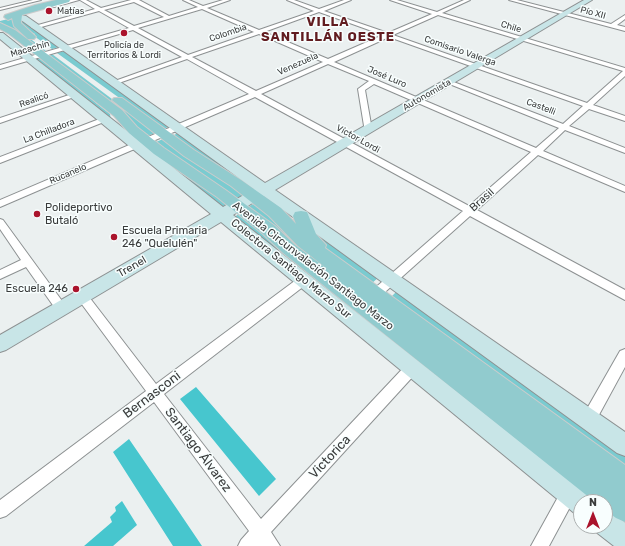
<!DOCTYPE html>
<meta charset="utf-8">
<style>
body{margin:0}
#map{position:relative;width:625px;height:546px;overflow:hidden;background:#ebf0f0;font-family:Rubik,sans-serif}
canvas{display:block}
.north{position:absolute;left:573px;top:494px;width:40px;height:40px;box-sizing:border-box;background:#f8fefe;border:1px solid #acb0b0;border-radius:50%;rotate:0deg;font-size:11px;font-weight:700;line-height:16px;text-align:center;color:#393b3b}
.north::after{content:'';display:block;margin:auto;width:14px;height:18px;background:#aa132c;clip-path:polygon(50% 0,100% 100%,50% 72%,0 100%)}
</style>
<div id="map">
<canvas width="625" height="546"></canvas>
<div class="north">N</div>
</div>
<script>
const ctx = document.querySelector('canvas').getContext('2d');
ctx.lineJoin = 'round';
function paint(path, color) {
  ctx.fillStyle = color;
  ctx.fill(path, 'evenodd');
}
function shape(rows) {
  const path = new Path2D();
  for (const r of rows) {
    path.moveTo(r[0], r[1]);
    for (let i = 2; i < r.length; i += 2) path.lineTo(r[i], r[i + 1]);
  }
  return path;
}
function strokePath(path, color, width, dash) {
  ctx.strokeStyle = color;
  ctx.lineWidth = width;
  ctx.lineCap = dash ? 'butt' : 'round';
  ctx.setLineDash(dash || []);
  ctx.stroke(path);
}
function drawText(font, color, halo, rows, align = 'center') {
  ctx.font = font + ' Rubik,sans-serif';
  ctx.lineWidth = 3;
  ctx.setLineDash([]);
  ctx.textBaseline = 'middle';
  ctx.strokeStyle = halo;
  ctx.fillStyle = color;
  for (const [text, x, y, turn = 0] of rows) {
    ctx.save();
    ctx.translate(x, y);
    ctx.rotate((+turn || 0) * Math.PI / 180);
    ctx.textAlign = isNaN(turn) ? turn : align;
    if (halo) ctx.strokeText(text, 0, 0);
    ctx.fillText(text, 0, 0);
    ctx.restore();
  }
}
const green = shape([
 [12,18,19,30,46,51,43,52,0,25,0,21],
 [20,19,59,47,52,49,34,36,35,34,26,30,22,26],
 [65,51,169,127,168,127,164,129,161,128,57,53],
 [52,54,156,132,155,133,147,136,48,55],
 [40,58,87,92,96,103,110,114,111,120,35,59],
 [178,133,243,180,240,180,172,136],
 [163,139,245,195,237,199,167,153,156,142],
 [152,153,207,188,226,204,226,205,221,207],
 [255,203,359,289,354,294,248,207],
 [239,214,317,278,320,284,337,298,347,302,337,299,234,217],
 [310,228,379,277,371,284,317,241],
 [397,291,625,452,625,468,390,298]
]);
const building = shape([
 [196,387,276,479,259,496,180,399],
 [129,439,177,509,202,546,173,546,113,452],
 [122,501,137,525,113,546,84,546,112,522,110,517,116,511,115,507]
]);
const street = shape([
 [33,0,41,0,0,10,0,8,33,0],
 [71,0,79,0,54,7,52,6,71,0],
 [80,0,86,0,101,8,131,0,139,0,169,16,198,7,183,0,189,0,203,6,223,0,230,0,207,8,259,30,314,11,287,0,294,0,319,9,344,0,351,0,324,11,388,33,432,14,390,0,397,0,437,12,464,0,470,0,442,13,625,68,625,76,593,105,625,116,625,121,589,109,569,126,625,148,625,153,565,130,543,151,625,186,625,192,538,155,477,210,625,290,625,300,470,216,375,301,371,303,367,301,365,298,367,295,463,211,255,97,0,207,0,200,249,94,187,59,116,84,112,84,112,82,182,57,133,30,0,69,0,65,129,28,99,11,34,29,31,27,95,9,80,0],
 [134,2,164,17,134,26,104,10,134,2],
 [202,9,254,32,188,55,138,28,202,9],
 [319,12,383,35,328,59,264,32,319,12],
 [438,15,623,71,587,103,393,35,438,15],
 [259,34,323,62,256,91,192,57,259,34],
 [389,37,583,106,563,124,451,81,447,81,447,83,559,128,536,148,334,62,389,37],
 [328,64,369,81,358,89,365,132,368,132,372,130,365,90,374,84,531,152,469,206,261,94,328,64],
 [509,0,517,0,611,24,625,15,625,19,617,25,625,27,625,31,509,0],
 [75,93,78,95,77,96,0,123,0,118,75,93],
 [102,118,105,118,109,120,0,163,0,157,102,118],
 [0,219,3,220,65,305,67,308,65,311,61,313,57,311,26,267,0,279,0,270,21,260,0,229,0,219],
 [304,276,308,277,310,280,308,283,164,394,261,519,407,364,412,362,417,364,419,368,417,372,271,532,280,546,238,546,241,540,249,531,154,402,6,516,0,518,0,500,146,391,78,299,76,296,78,293,82,291,86,293,156,384,300,277,304,276],
 [625,349,625,367,594,424,589,426,584,424,582,419,584,414,620,351,625,349],
 [569,486,575,488,577,494,549,546,531,546,563,488,569,486]
]);
const secondary = shape([
 [584,0,592,0,275,190,625,432,625,456,617,453,264,196,233,215,589,496,592,502,581,502,581,516,573,512,221,222,6,350,0,352,0,335,211,214,0,39,0,33,3,33,223,207,254,189,21,20,14,19,14,15,26,16,265,183,584,0],
 [605,511,614,514,625,523,625,546,614,546,596,532,594,526,605,526,605,511]
]);
const primary = shape([
 [56,0,70,0,69,2,22,15,21,23,34,35,36,37,34,39,28,39,14,26,12,18,8,20,4,17,5,15,35,5,56,0],
 [0,23,15,30,122,110,137,127,164,148,227,191,275,226,295,245,334,274,298,246,269,216,231,186,184,156,112,100,114,98,122,98,194,150,241,180,281,208,296,224,293,216,295,212,301,211,307,212,316,234,326,245,325,248,625,465,625,522,616,518,605,510,605,502,595,502,283,253,263,234,217,197,154,154,129,133,114,116,9,34,0,29,0,23]
]);
const markers = [
 [49,11,4,"#aa132c"],
 [124,33,4,"#aa132c"],
 [37,214,4,"#aa132c"],
 [114,237,4,"#aa132c"],
 [76,289,4,"#aa132c"]
];
const farPoinames = [
 ["Matías",57,11],
 ["Policía de",124,45,"center"],
 ["Territorios & Lordi",124,55,"center"]
];
const farStreetnames = [
 ["Pío XII",593,13,15],
 ["Chile",511,27,17],
 ["Colombia",228,33,-19],
 ["Macachín",30,49,-16],
 ["Comisario Valerga",460,51,19],
 ["Venezuela",298,64,-24],
 ["José Luro",387,77,23],
 ["Autonomista",427,95,-30],
 ["Realicó",34,100,-19],
 ["Castelli",541,107,21],
 ["La Chilladora",49,131,-21],
 ["Víctor Lordi",358,139,29],
 ["Rucanelo",68,174,-23]
];
const streetNames = [
 ["Brasil",482,200,-42],
 ["Avenida Circunvalación Santiago Marzo",313,266,38],
 ["Trenel",132,267,-30],
 ["Colectora Santiago Marzo Sur",291,269,39]
];
const poiNames = [
 ["Polideportivo",45,208],
 ["Butaló",45,221],
 ["Escuela Primaria",122,231],
 ["246 \"Quelulén\"",122,244],
 ["Escuela 246",68,289,"right"]
];
const farDistrictnames = [
 ["VILLA",328,22],
 ["SANTILLÁN OESTE",328,37]
];
const nearStreetnames = [
 ["Bernasconi",152,395,-37],
 ["Santiago Álvarez",198,450,53],
 ["Victorica",330,457,-47]
];
paint(green, '#7acbd0');
paint(building, '#47c6ce');
strokePath(street, '#8d9192', 2);
strokePath(secondary, '#8d9192', 2);
strokePath(primary, '#ccc', 2);
paint(street, '#fff');
paint(secondary, '#c8e5e7');
paint(primary, '#91cbce');
for (const [x, y, r, color] of markers) {
  const dot = new Path2D();
  dot.arc(x, y, r, 0, 2 * Math.PI);
  ctx.fillStyle = color;
  ctx.fill(dot);
  strokePath(dot, '#f8fefe', 1.5);
}
drawText('9px', '#393b3b', '#f8fefe', farPoinames, 'left');
drawText('9px', '#393b3b', '#f8fefe', farStreetnames);
drawText('11px', '#393b3b', '#f8fefe', streetNames);
drawText('11px', '#393b3b', '#f8fefe', poiNames, 'left');
ctx.letterSpacing = '1px';
drawText('bold 13px', '#611c20', '#f8fefe', farDistrictnames);
ctx.letterSpacing = '0px';
drawText('13px', '#393b3b', '#f8fefe', nearStreetnames);
</script>
